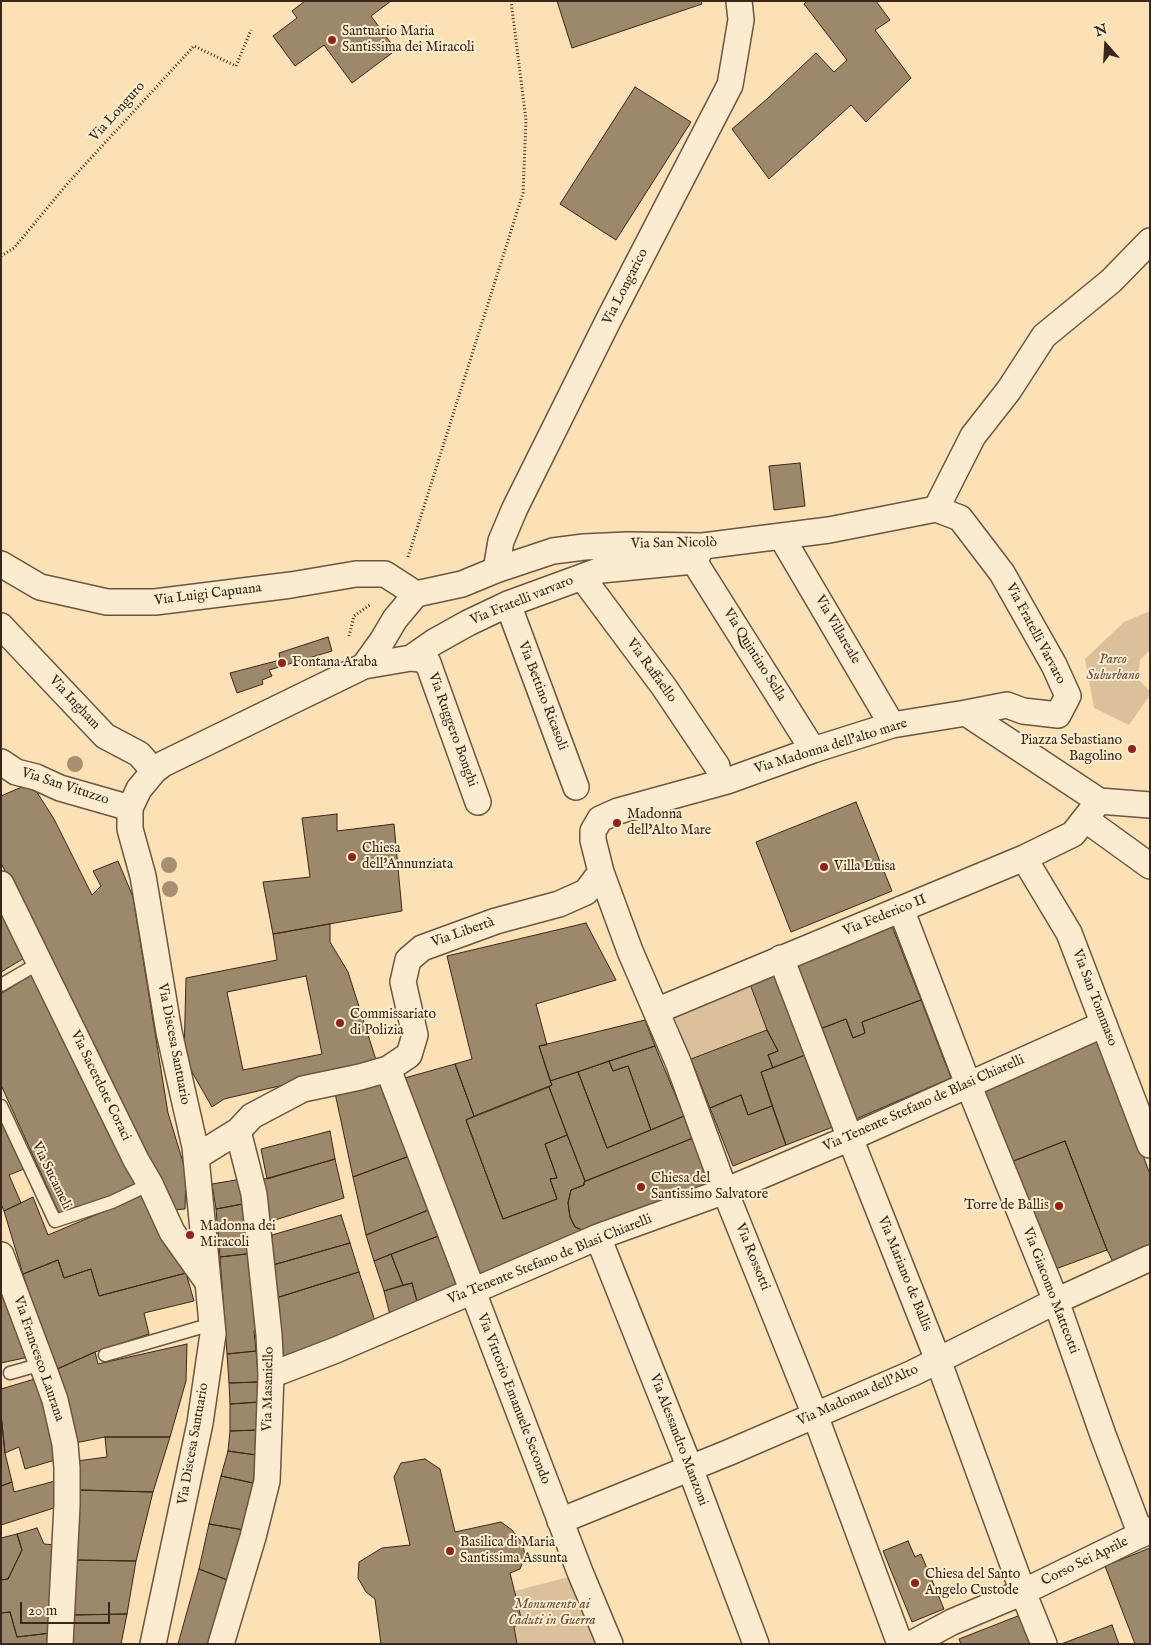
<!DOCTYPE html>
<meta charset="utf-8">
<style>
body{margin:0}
#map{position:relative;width:1151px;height:1645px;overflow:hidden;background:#fbe1b5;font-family:"IM FELL English",serif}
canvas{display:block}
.frame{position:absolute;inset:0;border:2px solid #3a271b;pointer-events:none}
.north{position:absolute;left:1081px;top:20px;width:50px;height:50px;-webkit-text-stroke:4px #fceccf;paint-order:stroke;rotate:341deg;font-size:14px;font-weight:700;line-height:20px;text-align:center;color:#3a271b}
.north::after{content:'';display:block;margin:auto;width:18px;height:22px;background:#3a271b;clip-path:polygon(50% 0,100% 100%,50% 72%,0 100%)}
.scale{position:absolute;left:20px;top:1602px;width:90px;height:22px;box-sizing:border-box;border:2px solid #3a271b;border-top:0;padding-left:6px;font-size:15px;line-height:18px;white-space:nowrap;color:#3a271b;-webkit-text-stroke:4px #fceccf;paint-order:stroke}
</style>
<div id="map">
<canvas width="1151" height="1645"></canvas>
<div class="frame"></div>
<div class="north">N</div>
<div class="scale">20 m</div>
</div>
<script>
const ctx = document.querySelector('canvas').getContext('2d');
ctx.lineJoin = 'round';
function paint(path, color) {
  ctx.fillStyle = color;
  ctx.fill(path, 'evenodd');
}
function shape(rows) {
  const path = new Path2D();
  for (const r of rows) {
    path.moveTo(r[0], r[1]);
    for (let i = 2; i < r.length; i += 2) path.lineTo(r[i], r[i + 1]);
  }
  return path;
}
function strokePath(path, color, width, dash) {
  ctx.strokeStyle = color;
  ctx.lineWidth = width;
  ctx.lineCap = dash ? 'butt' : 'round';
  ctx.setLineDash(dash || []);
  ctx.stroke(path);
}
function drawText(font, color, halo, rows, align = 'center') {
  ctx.font = font + ' "IM FELL English",serif';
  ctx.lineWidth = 4;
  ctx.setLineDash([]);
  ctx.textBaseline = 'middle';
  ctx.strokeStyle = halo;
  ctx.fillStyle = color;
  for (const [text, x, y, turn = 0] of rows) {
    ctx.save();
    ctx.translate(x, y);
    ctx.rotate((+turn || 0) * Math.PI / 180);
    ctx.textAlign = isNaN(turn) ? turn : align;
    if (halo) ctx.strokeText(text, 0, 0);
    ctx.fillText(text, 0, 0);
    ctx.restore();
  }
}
const green = shape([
 [1150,611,1150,650,1140,660,1138,679,1150,691,1150,695,1129,725,1094,708,1085,659,1124,622],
 [750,984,767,1030,691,1059,673,1014],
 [572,1576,599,1644,517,1644,514,1627,522,1622,515,1591]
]);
const building = shape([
 [305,1,391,1,371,16,396,50,352,83,324,45,295,66,273,36,297,18,292,11,305,1],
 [557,1,701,1,702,4,572,48,557,1],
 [807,1,876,1,890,20,875,30,911,78,866,122,851,105,769,179,732,129,767,99,816,53,834,72,847,60,804,4,807,1],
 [635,87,691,122,616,240,560,204,635,87],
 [800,463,805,506,774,510,769,466,800,463],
 [328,637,332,651,269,670,272,676,262,680,263,684,237,693,230,673,280,660,279,653,328,637],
 [31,783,54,819,92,895,101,886,93,871,118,861,133,897,168,1113,186,1172,185,1209,173,1210,1,863,1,796,31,783],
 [856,802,892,891,791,932,756,842,856,802],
 [337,814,337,831,394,824,402,911,273,934,263,882,310,877,302,818,337,814],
 [1,907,26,957,1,972,1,907],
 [586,923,616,980,536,1004,547,1045,539,1046,552,1085,474,1116,455,1064,472,1059,447,956,586,923],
 [330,924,330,942,348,972,377,1063,224,1099,212,1107,184,1058,186,978,277,960,273,934,330,924],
 [306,976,322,1054,243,1070,227,992,306,976],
 [892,926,921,1000,862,1022,865,1033,853,1038,846,1019,820,1029,795,965,892,926],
 [33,973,138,1183,111,1196,59,1213,1,1085,1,994,33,973],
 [774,975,805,1055,773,1068,768,1055,778,1051,767,1030,750,984,774,975],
 [921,1000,951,1078,856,1119,820,1029,846,1019,853,1038,865,1033,862,1022,921,1000],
 [645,1020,655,1046,550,1081,539,1046,645,1020],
 [767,1030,778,1051,768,1055,773,1068,761,1072,772,1106,748,1115,741,1095,710,1108,691,1059,767,1030],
 [1099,1040,1150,1174,1150,1245,1113,1262,1107,1250,1065,1141,1011,1162,982,1089,1099,1040],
 [655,1046,684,1116,651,1130,628,1066,613,1071,609,1061,655,1046],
 [805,1055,833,1127,786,1145,761,1072,805,1055],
 [609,1061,613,1071,628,1066,651,1130,607,1148,578,1072,609,1061],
 [455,1064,474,1116,466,1120,503,1219,557,1199,550,1179,557,1178,545,1144,567,1135,585,1181,584,1182,584,1185,571,1190,568,1203,570,1217,575,1227,589,1233,476,1276,401,1079,455,1064],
 [578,1072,607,1148,684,1116,693,1138,585,1181,549,1087,552,1085,550,1081,578,1072],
 [385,1081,412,1155,353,1177,335,1093,385,1081],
 [549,1087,567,1135,545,1144,557,1178,550,1179,557,1199,503,1219,466,1120,549,1087],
 [741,1095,748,1115,772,1106,786,1145,733,1166,710,1108,741,1095],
 [1,1121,24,1169,9,1175,21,1203,4,1211,1,1204,1,1121],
 [330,1131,335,1159,267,1179,261,1149,330,1131],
 [693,1138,712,1184,589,1233,575,1227,570,1217,568,1203,571,1190,584,1185,584,1182,693,1138],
 [1065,1141,1107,1250,1053,1270,1011,1162,1065,1141],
 [412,1155,431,1209,366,1235,353,1177,412,1155],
 [335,1159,344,1198,269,1222,261,1180,335,1159],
 [242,1179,248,1203,216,1209,212,1184,242,1179],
 [143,1195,186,1273,99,1296,91,1269,64,1278,58,1260,23,1274,4,1211,33,1197,48,1235,143,1195],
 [248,1203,255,1253,220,1257,216,1209,248,1203],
 [431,1209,441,1235,374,1261,366,1235,431,1209],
 [341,1215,350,1243,273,1265,272,1235,341,1215],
 [441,1235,460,1289,418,1305,412,1283,403,1285,391,1254,441,1235],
 [350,1243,359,1272,276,1298,273,1265,350,1243],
 [255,1253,263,1330,254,1331,256,1351,227,1354,220,1257,255,1253],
 [391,1254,403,1285,384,1291,374,1261,391,1254],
 [58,1260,64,1278,91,1269,99,1296,186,1273,194,1301,144,1313,149,1334,95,1352,55,1370,23,1274,58,1260],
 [359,1272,376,1324,279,1358,276,1298,359,1272],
 [412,1283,418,1305,390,1315,384,1291,412,1283],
 [1,1287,29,1357,1,1363,1,1287],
 [187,1344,186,1381,170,1437,105,1437,75,1443,55,1370,95,1352,98,1364,187,1344],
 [256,1351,259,1382,229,1383,227,1354,256,1351],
 [38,1378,49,1420,55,1460,25,1469,19,1447,5,1453,1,1414,1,1389,38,1378],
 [259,1382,259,1402,230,1404,229,1383,259,1382],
 [259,1402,259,1430,230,1431,230,1404,259,1402],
 [1,1414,5,1453,12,1482,1,1486,1,1414],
 [259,1430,256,1455,228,1451,230,1431,259,1430],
 [105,1437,170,1437,153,1492,78,1490,77,1461,107,1457,105,1437],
 [228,1451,256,1455,253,1483,221,1476,228,1451],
 [425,1459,440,1469,455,1532,501,1522,512,1530,523,1544,525,1557,520,1569,510,1573,522,1622,514,1627,517,1644,381,1644,375,1599,366,1592,358,1578,359,1562,382,1548,410,1545,394,1477,401,1463,425,1459],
 [221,1476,253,1483,244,1530,209,1524,221,1476],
 [55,1481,60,1506,1,1525,1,1486,12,1482,14,1492,55,1481],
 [78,1490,153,1492,136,1561,75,1560,78,1490],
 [209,1524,244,1530,230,1581,199,1569,209,1524],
 [37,1528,44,1544,56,1545,51,1633,17,1637,10,1612,1,1613,1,1580,8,1579,22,1550,17,1534,37,1528],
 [17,1534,22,1550,8,1579,1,1580,1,1538,17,1534],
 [908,1541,915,1557,921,1554,944,1609,912,1622,883,1551,908,1541],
 [1150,1548,1150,1644,1135,1644,1105,1566,1150,1548],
 [75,1560,136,1561,127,1614,72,1615,75,1560],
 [199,1569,230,1581,211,1644,178,1644,199,1569],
 [10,1612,17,1637,51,1633,51,1644,1,1644,1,1613,10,1612],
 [127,1614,121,1644,72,1644,72,1615,127,1614],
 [1023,1614,1034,1644,961,1644,959,1639,1023,1614],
 [1112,1625,1119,1644,1061,1644,1112,1625]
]);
const path = shape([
 [1,256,14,248,68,183,194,46,236,66,251,30],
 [408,557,523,193,526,120,511,1],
 [349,636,354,616,371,604]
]);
const service = shape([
 [1,985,39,963],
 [1,1106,55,1221,112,1202,150,1184],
 [105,1355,212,1324],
 [10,1373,42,1364]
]);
const minor = shape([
 [936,509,973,436,1009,390,1044,336,1111,281,1150,241],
 [781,536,892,725],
 [694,561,813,750],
 [1,564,40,587,107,602,155,602,291,585,356,574,385,574,416,594],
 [496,570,501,541,515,508,608,321,730,85,741,20,739,1],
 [582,577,664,687,717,766],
 [416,594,462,584,496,570,553,551,584,547,627,545,703,546,829,530,936,509,960,518,1002,573,1054,665,1068,696,1058,715,1023,711,1007,705,966,713,892,725,813,750,727,781,618,811,600,819,593,831,593,840,601,872,630,951,678,1062,725,1191,815,1415,900,1644],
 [508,604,576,787],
 [1,626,105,736,139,754,154,771],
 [411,658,434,642,468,623,508,604,601,570,694,561,700,551],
 [364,666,411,658,420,659,428,663,478,802],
 [966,713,1099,801,1150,805],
 [1,762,16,772,36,777,60,788,130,808],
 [1085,819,1150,866],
 [1024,858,1069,933,1150,1145],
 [1,884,136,1160,150,1184,172,1232,207,1281],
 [901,909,968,1084,1056,1301,1103,1435,1141,1535],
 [781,958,850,1138,938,1360,1023,1592,1044,1644],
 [656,1011,1024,858,1073,834,1099,801],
 [388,1069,580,1572,610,1644],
 [196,1157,238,1131,252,1116,303,1089,360,1077,388,1069,409,1055,415,1035,403,982,408,960,422,948,496,921,559,904,586,892,601,872],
 [598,1237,690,1468,756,1644],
 [1,1255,46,1375,55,1400,65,1444,67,1468,67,1505,60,1644],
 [271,1375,336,1350,598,1237,725,1191,850,1138,1104,1024],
 [560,1521,730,1452,913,1373,1056,1301,1150,1258],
 [153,1644,200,1423,213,1334,195,1147,169,1032,143,876,130,829,130,808,139,789,154,771,163,764,364,666,382,641,395,619,416,594],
 [221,1644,253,1537,267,1481,271,1375,269,1335,254,1194,238,1131],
 [911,1644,952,1622,1023,1592,1150,1530]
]);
const trees = [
 [75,764],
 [169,865],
 [170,889]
];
const markers = [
 [332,40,5,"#8f2418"],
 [282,663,5,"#8f2418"],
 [1132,749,5,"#8f2418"],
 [617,823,5,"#8f2418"],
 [352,857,5,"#8f2418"],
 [824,867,5,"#8f2418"],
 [340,1023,5,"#8f2418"],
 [641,1187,5,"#8f2418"],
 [1059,1206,5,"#8f2418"],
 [190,1235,5,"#8f2418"],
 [450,1551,5,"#8f2418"],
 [915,1583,5,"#8f2418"]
];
const poiNames = [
 ["Santuario Maria",342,32],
 ["Santissima dei Miracoli",342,48],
 ["Fontana Araba",292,663],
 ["Piazza Sebastiano",1122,741,"right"],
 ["Bagolino",1122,757,"right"],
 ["Madonna",627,815],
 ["dell'Alto Mare",627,831],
 ["Chiesa",362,849],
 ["dell'Annunziata",362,865],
 ["Villa Luisa",834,867],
 ["Commissariato",350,1015],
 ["di Polizia",350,1031],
 ["Chiesa del",651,1179],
 ["Santissimo Salvatore",651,1195],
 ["Torre de Ballis",1049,1206,"right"],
 ["Madonna dei",200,1227],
 ["Miracoli",200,1243],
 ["Basilica di Maria",460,1543],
 ["Santissima Assunta",460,1559],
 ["Chiesa del Santo",925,1575],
 ["Angelo Custode",925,1591]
];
const streetNames = [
 ["Via Longuro",118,112,-48],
 ["Via Longarico",626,287,-63],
 ["Via San Nicolò",674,544,-1],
 ["Via Luigi Capuana",208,595,-7],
 ["Via Fratelli varvaro",522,601,-22],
 ["Via Villareale",837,630,60],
 ["Via Fratelli Varvaro",1035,634,62],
 ["Via Quintino Sella",754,655,58],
 ["Via Raffaello",651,671,54],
 ["Via Bettino Ricasoli",542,696,69],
 ["Via Ingham",74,703,47],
 ["Via Ruggero Bonghi",452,730,70],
 ["Via Madonna dell'alto mare",831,747,-17],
 ["Via San Vituzzo",65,787,18],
 ["Via Federico II",885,916,-22],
 ["Via Libertà",463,933,-19],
 ["Via San Tommaso",1094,998,69],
 ["Via Discesa Santuario",173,1044,79],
 ["Via Sacerdote Coraci",100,1086,64],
 ["Via Tenente Stefano de Blasi Chiarelli",924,1104,-24],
 ["Via Sucameli",51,1176,64],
 ["Via Rossotti",752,1257,68],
 ["Via Tenente Stefano de Blasi Chiarelli",550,1260,-22],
 ["Via Mariano de Ballis",904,1274,68],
 ["Via Giacomo Matteotti",1050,1291,69],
 ["Via Francesco Laurana",38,1359,71],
 ["Via Masaniello",269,1389,-89],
 ["Via Madonna dell'Alto",858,1396,-24],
 ["Via Vittorio Emanuele Secondo",513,1399,69],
 ["Via Alessandro Manzoni",678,1440,69],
 ["Via Discesa Santuario",194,1444,-80],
 ["Corso Sei Aprile",1085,1562,-26]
];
const parkNames = [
 ["Parco",1113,660],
 ["Suburbano",1113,676],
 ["Monumento ai",552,1605],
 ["Caduti in Guerra",552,1621]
];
paint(green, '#dac19b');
paint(building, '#9e886b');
strokePath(building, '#3a271b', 1);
strokePath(service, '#6a5642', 15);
strokePath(minor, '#6a5642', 28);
strokePath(path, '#3a271b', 3, [1, 2.5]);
strokePath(service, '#fceccf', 12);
strokePath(minor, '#fceccf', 25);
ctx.fillStyle = '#a79072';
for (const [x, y] of trees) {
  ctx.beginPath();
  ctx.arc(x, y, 8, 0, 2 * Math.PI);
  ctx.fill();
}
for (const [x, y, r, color] of markers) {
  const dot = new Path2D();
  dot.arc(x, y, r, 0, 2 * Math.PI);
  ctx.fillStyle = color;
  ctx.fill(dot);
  strokePath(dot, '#fceccf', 2);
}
drawText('14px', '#3a271b', '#fceccf', poiNames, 'left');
drawText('14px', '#3a271b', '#fceccf', streetNames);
drawText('italic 14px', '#624e3b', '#fceccf', parkNames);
</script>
